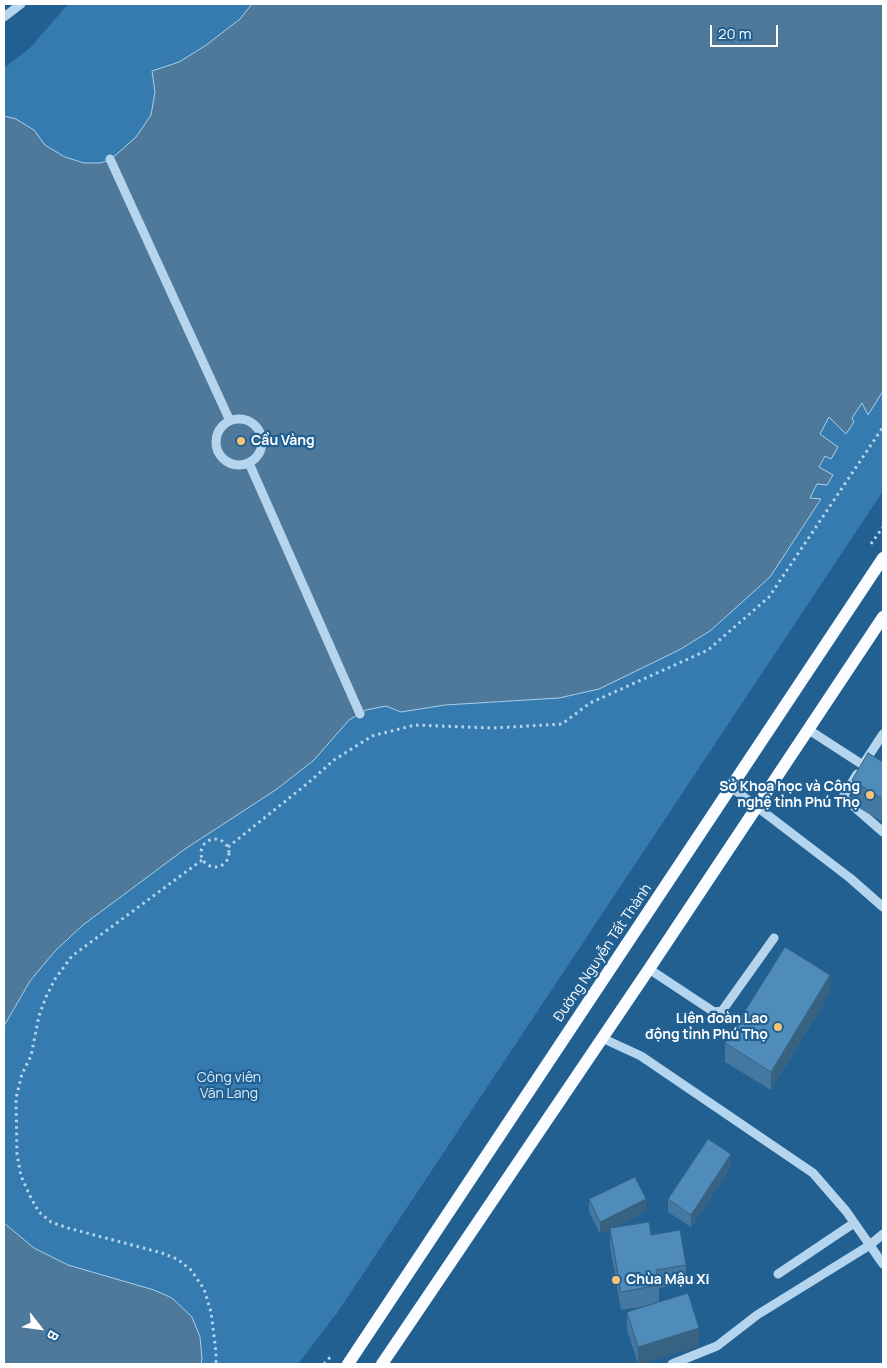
<!DOCTYPE html>
<meta charset="utf-8">
<style>
body{margin:0}
#map{position:relative;width:887px;height:1368px;overflow:hidden;background:#226092;font-family:Manrope,sans-serif}
canvas{display:block}
.frame{position:absolute;inset:0;border:5px solid #fff;pointer-events:none}
.north{position:absolute;left:15px;top:1303px;width:50px;height:50px;-webkit-text-stroke:4px #226092;paint-order:stroke;rotate:120deg;font-size:14px;font-weight:700;line-height:20px;text-align:center;color:#fff}
.north::after{content:'';display:block;margin:auto;width:18px;height:22px;background:#fff;clip-path:polygon(50% 0,100% 100%,50% 72%,0 100%)}
.scale{position:absolute;left:710px;top:25px;width:68px;height:22px;box-sizing:border-box;border:2px solid #fff;border-top:0;padding-left:6px;font-size:15px;line-height:18px;white-space:nowrap;color:#fff;-webkit-text-stroke:4px #226092;paint-order:stroke}
</style>
<div id="map">
<canvas width="887" height="1368"></canvas>
<div class="frame"></div>
<div class="north">B</div>
<div class="scale">20 m</div>
</div>
<script>
const ctx = document.querySelector('canvas').getContext('2d');
ctx.lineJoin = 'round';
function paint(path, color) {
  ctx.fillStyle = color;
  ctx.fill(path, 'evenodd');
}
function shape(rows) {
  const path = new Path2D();
  for (const r of rows) {
    if (r.length === 3) {
      path.moveTo(r[0] + r[2], r[1]);
      path.arc(r[0], r[1], r[2], 0, 2 * Math.PI);
      continue;
    }
    path.moveTo(r[0], r[1]);
    for (let i = 2; i < r.length; i += 2) path.lineTo(r[i], r[i + 1]);
  }
  return path;
}
function strokePath(path, color, width, dash) {
  ctx.strokeStyle = color;
  ctx.lineWidth = width;
  ctx.lineCap = dash ? 'butt' : 'round';
  ctx.setLineDash(dash || []);
  ctx.stroke(path);
}
function drawText(font, color, halo, rows, align = 'center') {
  ctx.font = font + ' Manrope,sans-serif';
  ctx.lineWidth = 4.5;
  ctx.setLineDash([]);
  ctx.textBaseline = 'middle';
  ctx.strokeStyle = halo;
  ctx.fillStyle = color;
  for (const [text, x, y, turn = 0] of rows) {
    ctx.save();
    ctx.translate(x, y);
    ctx.rotate((+turn || 0) * Math.PI / 180);
    ctx.textAlign = isNaN(turn) ? turn : align;
    if (halo) ctx.strokeText(text, 0, 0);
    ctx.fillText(text, 0, 0);
    ctx.restore();
  }
}
const green = shape([
 [68,4,252,4,240,19,205,46,179,62,152,71,155,92,151,115,136,137,118,155,110,160,100,163,84,163,65,157,45,145,34,130,16,119,4,116,4,68,31,47],
 [883,391,883,491,337,1313,298,1364,201,1364,202,1359,200,1337,192,1317,172,1298,154,1290,68,1265,34,1248,4,1223,4,1026,30,981,55,951,83,925,185,849,277,789,314,760,349,720,366,710,386,706,401,712,445,705,559,698,599,689,679,650,710,631,770,577,821,500,810,498,818,483,819,468,825,456,819,434,830,416,847,434,852,418,862,402,868,415]
]);
const water = shape([
 [252,4,883,4,883,391,868,415,862,403,852,418,854,422,846,434,829,417,820,434,838,447,831,459,825,456,819,467,833,475,827,485,817,484,810,498,821,499,770,577,710,631,679,650,599,689,559,698,445,705,401,712,386,706,366,710,349,720,314,760,277,789,185,849,83,925,55,951,30,981,4,1026,4,116,16,119,34,130,45,145,65,157,84,163,100,163,110,160,136,137,151,115,155,92,152,71,179,62,205,46,240,19,252,4],
 [4,1223,34,1248,68,1265,154,1290,172,1298,192,1317,200,1337,202,1359,201,1364,4,1364,4,1223]
]);
const path = shape([
 [871,544,883,527],
 [215,853,14],
 [228,847,308,783,334,760,372,736,415,725,492,728,562,724,590,703,708,650,769,597,883,427],
 [202,860,72,956,55,979,46,997,39,1016,31,1056,22,1074,16,1098,17,1154,21,1176,31,1198,39,1212,51,1222,68,1228,162,1253,177,1259,191,1270,204,1289,211,1312,216,1352,216,1364],
 [324,1364,332,1355]
]);
const minor = shape([
 [4,17,21,4],
 [110,159,230,421],
 [239,442,23],
 [249,463,360,714],
 [809,730,863,765],
 [864,763,883,734],
 [857,774,843,797,883,832],
 [731,787,850,878,883,907],
 [649,969,714,1012,722,1011,774,938],
 [602,1038,641,1056,813,1173,846,1211,883,1264],
 [778,1274,854,1223],
 [672,1364,717,1346,757,1315,870,1245,883,1234]
]);
const major = shape([
 [348,1364,883,558],
 [382,1364,649,969,883,617]
]);
const wall = shape([
 [883,762,883,822,852,804,852,780],
 [830,993,771,1090,725,1062,725,1043],
 [731,1167,691,1227,668,1212,668,1199],
 [589,1199,646,1212,612,1228,651,1235,686,1265,686,1283,659,1288,659,1302,699,1346,641,1364,638,1364,627,1330,627,1312,647,1306,621,1310,610,1247,610,1229,600,1234,589,1212]
]);
const shadedWall = shape([
 [830,975,830,993,771,1090,771,1072],
 [731,1154,731,1167,691,1227,691,1215],
 [646,1199,646,1212,600,1234,600,1222],
 [699,1328,699,1346,641,1364,638,1364,638,1347]
]);
const building = shape([
 [868,753,883,762,883,799,852,780,868,753],
 [785,947,830,975,771,1072,725,1043,785,947],
 [708,1139,731,1154,691,1215,668,1199,708,1139],
 [635,1177,646,1199,600,1222,589,1199,635,1177],
 [649,1222,651,1235,680,1230,686,1265,656,1270,659,1285,621,1292,610,1228,649,1222],
 [688,1293,699,1328,638,1347,627,1312,688,1293]
]);
const markers = [
 [241,441,5,"#f9c376"],
 [870,795,5,"#f9c376"],
 [778,1027,5,"#f9c376"],
 [616,1280,5,"#f9c376"]
];
const poiNames = [
 ["Cầu Vàng",251,441],
 ["Sở Khoa học và Công",860,787,"right"],
 ["nghệ tỉnh Phú Thọ",860,803,"right"],
 ["Liên đoàn Lao",768,1019,"right"],
 ["động tỉnh Phú Thọ",768,1035,"right"],
 ["Chùa Mậu Xi",626,1280]
];
const streetNames = [
 ["Đường Nguyễn Tất Thành",603,953,-56]
];
const parkNames = [
 ["Công viên",229,1078],
 ["Văn Lang",229,1094]
];
paint(green, '#367baf');
paint(water, '#4e799b');
strokePath(water, '#a8d1ee', 1);
strokePath(path, '#b4d5ed', 3, [2.5, 4]);
strokePath(minor, '#b4d5ed', 9);
strokePath(major, '#fafcff', 12);
paint(wall, '#4478a0');
paint(shadedWall, '#376282');
paint(building, '#4f8cba');
strokePath(building, '#376282', 1);
for (const [x, y, r, color] of markers) {
  const dot = new Path2D();
  dot.arc(x, y, r, 0, 2 * Math.PI);
  ctx.fillStyle = color;
  ctx.fill(dot);
  strokePath(dot, '#226092', 2);
}
drawText('bold 14px', '#fff', '#226092', poiNames, 'left');
drawText('14px', '#fff', '#226092', streetNames);
drawText('14px', '#daecf9', '#226092', parkNames);
</script>
